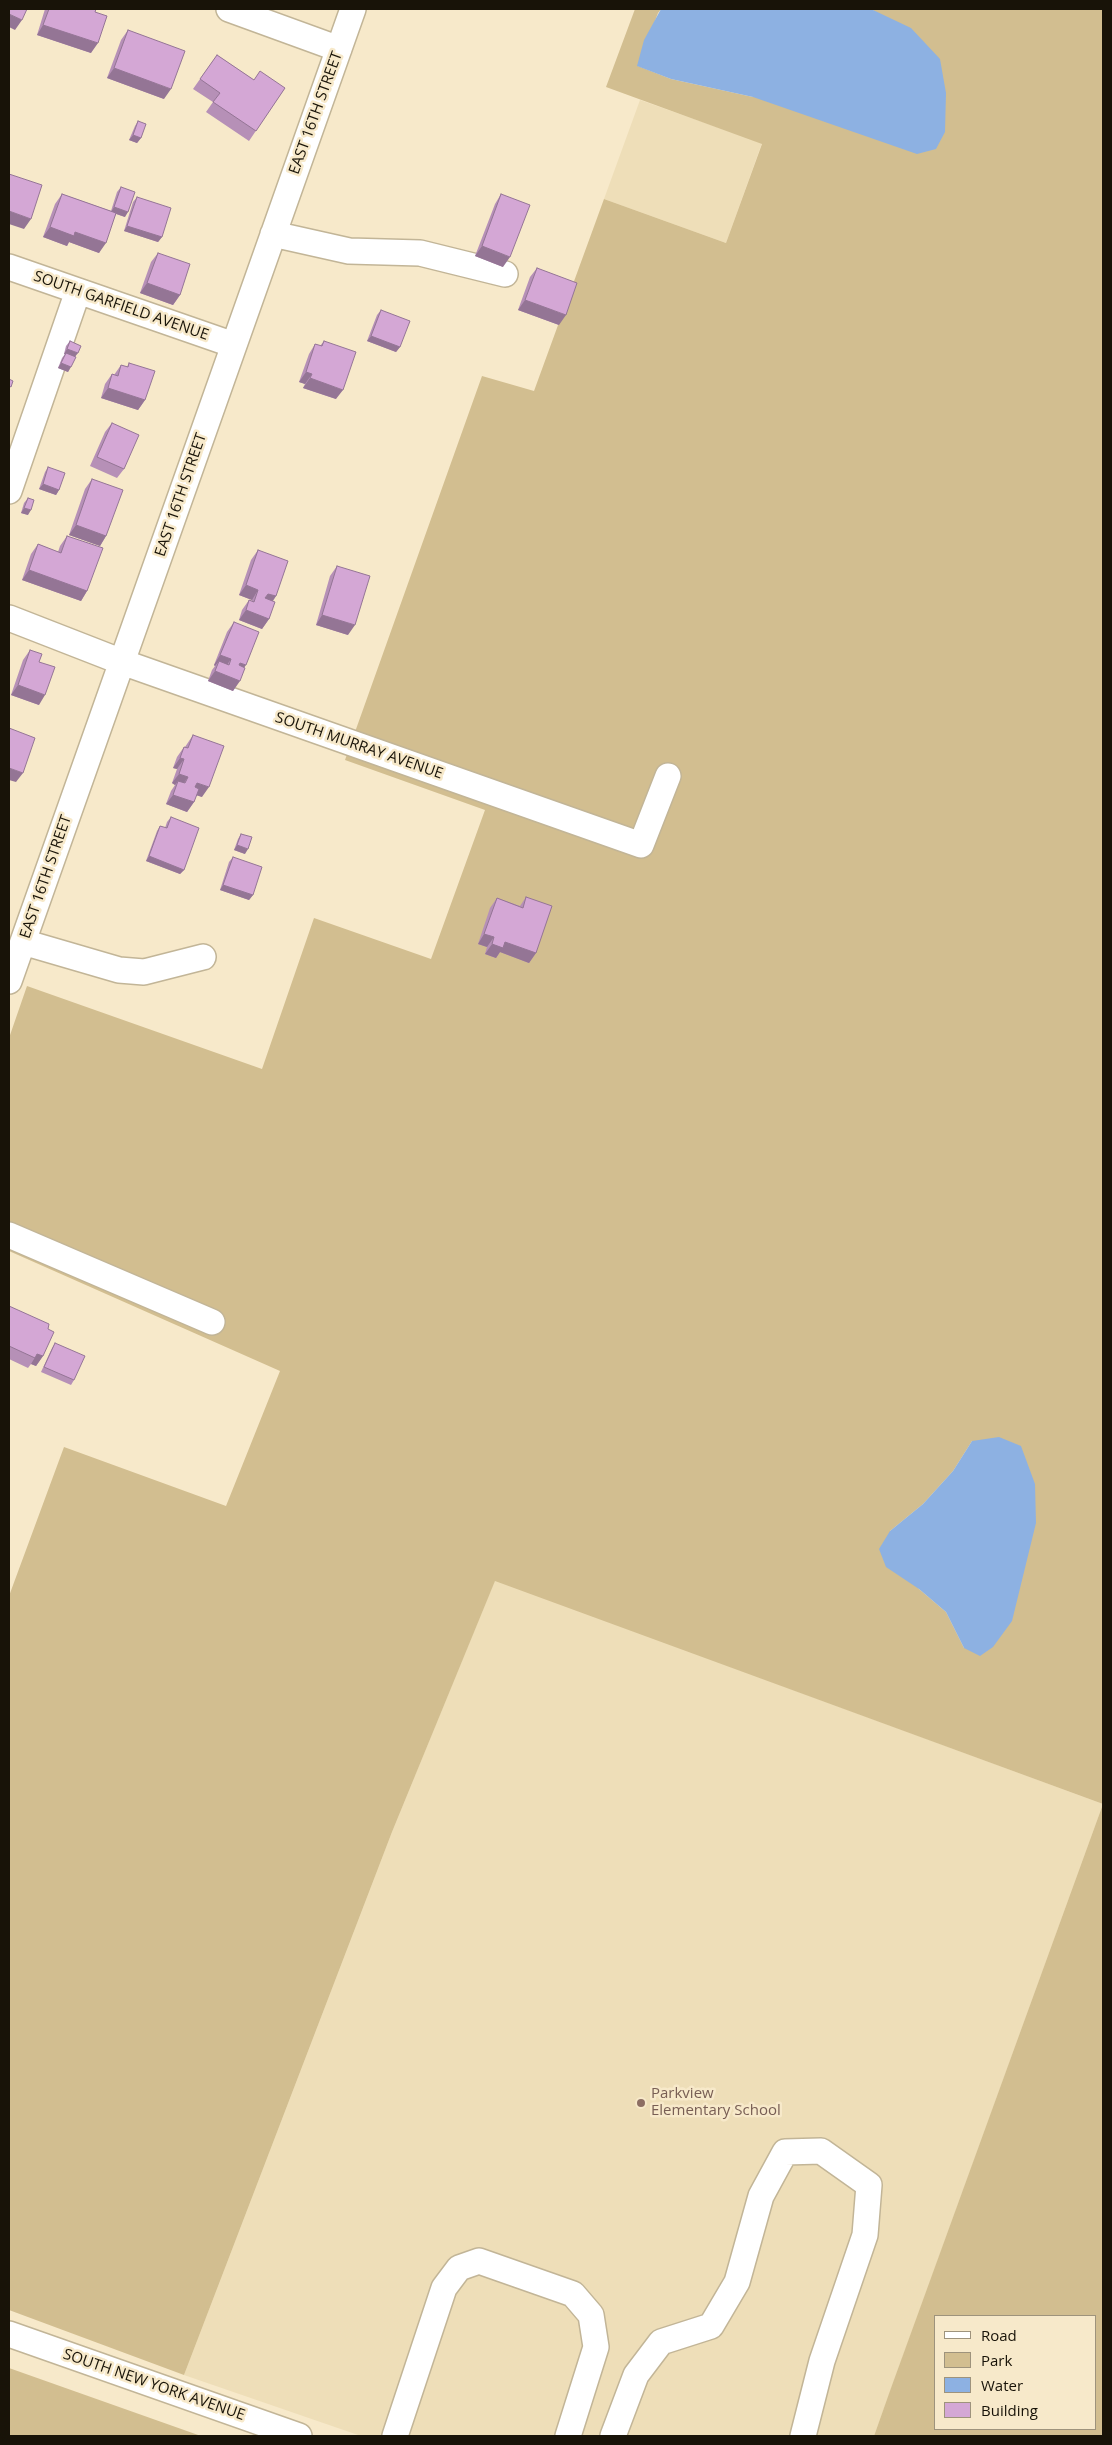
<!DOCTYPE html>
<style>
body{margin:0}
#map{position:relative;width:1112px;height:2445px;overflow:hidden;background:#f7e9ca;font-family:"Open Sans",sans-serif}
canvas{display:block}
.frame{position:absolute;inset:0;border:10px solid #181308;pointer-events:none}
.legend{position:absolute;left:934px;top:2315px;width:162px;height:115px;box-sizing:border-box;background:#f7e9ca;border:1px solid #9e937c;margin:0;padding:6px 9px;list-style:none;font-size:15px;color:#181308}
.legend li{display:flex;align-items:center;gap:10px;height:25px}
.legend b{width:25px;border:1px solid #9e937c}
</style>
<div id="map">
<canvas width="1112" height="2445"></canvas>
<div class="frame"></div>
<ul class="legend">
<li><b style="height:6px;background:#fff"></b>Road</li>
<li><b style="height:14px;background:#d2be90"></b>Park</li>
<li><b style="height:14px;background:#8db1e2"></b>Water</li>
<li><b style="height:14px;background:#d4a7d5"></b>Building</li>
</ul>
</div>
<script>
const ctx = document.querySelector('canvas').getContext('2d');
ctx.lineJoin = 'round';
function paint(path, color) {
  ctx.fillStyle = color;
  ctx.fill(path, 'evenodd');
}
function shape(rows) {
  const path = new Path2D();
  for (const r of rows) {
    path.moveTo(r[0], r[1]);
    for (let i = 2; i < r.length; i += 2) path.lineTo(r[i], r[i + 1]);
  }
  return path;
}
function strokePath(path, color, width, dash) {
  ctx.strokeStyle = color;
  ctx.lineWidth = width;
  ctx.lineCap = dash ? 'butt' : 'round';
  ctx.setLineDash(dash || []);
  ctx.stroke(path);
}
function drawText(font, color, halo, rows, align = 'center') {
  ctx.font = font + ' "Open Sans",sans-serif';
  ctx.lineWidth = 5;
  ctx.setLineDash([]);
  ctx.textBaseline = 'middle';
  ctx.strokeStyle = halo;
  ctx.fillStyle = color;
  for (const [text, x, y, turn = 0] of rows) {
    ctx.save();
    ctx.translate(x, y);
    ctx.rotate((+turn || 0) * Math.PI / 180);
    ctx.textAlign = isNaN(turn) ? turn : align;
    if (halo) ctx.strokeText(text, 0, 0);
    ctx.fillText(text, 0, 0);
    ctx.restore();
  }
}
const built = shape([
 [640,100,762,143,726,243,604,199],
 [495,1580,1103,1804,874,2436,361,2436,184,2375,392,1832]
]);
const green = shape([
 [635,9,661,9,658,13,638,66,671,79,753,97,876,12,871,9,1103,9,1103,1804,495,1581,392,1832,184,2375,9,2310,9,1596,64,1447,226,1506,280,1371,9,1251,9,1038,27,986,262,1069,314,918,431,959,485,810,345,760,482,376,534,391,604,199,726,243,762,144,606,87],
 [972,1441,964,1648,946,1612,919,1589,890,1531,923,1504,953,1471],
 [1103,1804,1103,2436,874,2436,891,2388],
 [936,2316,1096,2316,1096,2429,936,2429],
 [9,2368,201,2436,9,2436]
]);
const water = shape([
 [661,9,871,9,911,28,940,59,946,93,945,132,936,149,917,154,753,97,671,79,637,66,644,40],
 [999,1437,1021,1446,1035,1484,1036,1523,1012,1621,993,1647,980,1656,964,1648,946,1612,919,1589,886,1567,879,1549,890,1531,923,1504,953,1471,972,1441]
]);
const minor = shape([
 [229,9,339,49],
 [273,234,349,251,420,253,505,274],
 [9,267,234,345],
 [9,491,78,291],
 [9,618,122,662,641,845,668,776],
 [23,942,119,970,144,972,203,957],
 [9,981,353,9],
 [9,1235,212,1322],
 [9,2334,299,2436],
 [395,2436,444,2288,459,2268,479,2261,573,2294,591,2315,596,2347,568,2436],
 [613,2436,636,2375,661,2342,711,2326,737,2282,761,2196,785,2152,821,2151,869,2185,865,2235,822,2361,803,2436]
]);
const wall = shape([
 [45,9,96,9,95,12,91,53,37,35],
 [128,30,164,99,107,78,121,40],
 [217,55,254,80,285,88,249,141,206,112,213,102,193,89],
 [138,121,141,138,137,143,129,140,135,126],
 [121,187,125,217,116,214,99,253,69,242,67,246,43,237,55,204,62,194,111,211,117,192],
 [501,194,503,267,475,256,495,204],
 [137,197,162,237,158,242,124,231,133,202],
 [158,253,180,295,173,305,140,293,151,262],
 [537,268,559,325,518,310,530,277],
 [381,310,400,347,396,352,367,341,377,315],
 [70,341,75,357,68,372,58,368,62,358,65,354,64,354,66,346],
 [324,341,336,399,303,388,305,384,299,382,309,354,315,344,320,346],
 [129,363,145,400,138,410,101,398,105,384,112,374,114,375,121,365,127,367],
 [112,423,124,469,117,478,90,466,105,432],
 [48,467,59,490,56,495,39,489,45,472],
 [92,479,106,536,100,546,69,535,85,489],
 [28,498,28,515,21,513,24,503],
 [67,536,87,591,81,601,22,580,31,554,38,544,58,552,60,546],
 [258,550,276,596,273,601,269,619,262,629,239,620,242,610,249,600,251,601,252,600,239,595,251,560],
 [337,566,348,635,316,625,330,576],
 [234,622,244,667,233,691,208,681,212,670,215,666,214,665,227,632],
 [30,650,39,662,39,705,11,695,23,660],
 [193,735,202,797,196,795,194,802,187,812,166,804,171,791,175,785,172,783,177,769,173,768,177,757,184,747,185,747],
 [171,817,184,870,180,874,146,861,157,831,160,826,165,828,167,822],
 [241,834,245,854,234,850,238,839],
 [233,857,253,895,249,900,220,890,229,862],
 [526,897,536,953,529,963,500,952,496,958,485,954,487,947,478,944,490,908,497,898,520,906],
 [9,1306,48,1329,43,1356,36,1366,31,1364,28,1368,9,1359],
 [55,1343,74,1380,71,1385,41,1372,52,1348]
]);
const shadedWall = shape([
 [9,14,22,20,15,30,9,27],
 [43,25,98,43,91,53,37,35],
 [114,68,171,89,164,99,107,78],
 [133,135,141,138,137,143,129,140],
 [114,207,128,212,125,217,111,212],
 [9,211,31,219,24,229,9,224],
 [127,226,162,237,158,242,124,231],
 [50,227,75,232,106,243,99,253,69,242,67,246,43,237],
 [482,246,510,257,503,267,475,256],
 [147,283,180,295,173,305,140,293],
 [525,300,566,315,559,325,518,310],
 [371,336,400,347,396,352,367,341],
 [67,349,78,353,74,358,64,354],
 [61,363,71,367,68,372,58,368],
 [306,372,312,374,305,384,299,382],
 [310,378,343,390,336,399,303,388],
 [108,388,145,400,138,410,101,398],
 [43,484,59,490,56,495,39,489],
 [24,508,31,510,28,515,21,513],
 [76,525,106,536,100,546,69,535],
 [29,570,87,591,81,601,22,580],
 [246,585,258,590,252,600,239,595],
 [268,594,276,596,269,606,261,604],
 [246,610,269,619,262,629,239,620],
 [322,615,355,625,348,635,316,625],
 [220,655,231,659,224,669,219,661,215,666,214,665],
 [240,663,246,665,239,675,233,672],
 [215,671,240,681,233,691,208,681],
 [18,685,45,695,39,705,11,695],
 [180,758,184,759,177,769,173,768],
 [9,768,23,773,16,782,9,780],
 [179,774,188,777,181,787,178,781,175,785,172,783],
 [197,783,209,787,202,797,190,793],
 [173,795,194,802,187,812,166,804],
 [237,845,248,849,245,854,234,850],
 [149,856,184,870,180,874,146,861],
 [223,885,253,895,249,900,220,890],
 [484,934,494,937,487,947,478,944],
 [505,942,536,953,529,963,500,952,496,958,485,954,492,944],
 [37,1354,43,1356,36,1366,31,1364]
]);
const building = shape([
 [9,9,27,9,22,20,9,14,9,9],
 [49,9,96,9,95,12,107,16,98,43,43,25,49,9],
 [128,30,185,51,171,89,114,68,128,30],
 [217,55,254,80,260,71,285,88,256,131,213,102,220,93,200,79,217,55],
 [138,121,146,124,141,138,133,135,138,121],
 [9,174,42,185,31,219,9,211,9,174],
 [121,187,135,192,128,212,114,207,121,187],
 [62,194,116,213,106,243,75,232,74,236,50,227,62,194],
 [501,194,530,205,510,257,482,246,501,194],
 [137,197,171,208,162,237,127,226,137,197],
 [158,253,190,264,180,295,147,283,158,253],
 [537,268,577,283,566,315,525,300,537,268],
 [381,310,410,321,400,347,371,336,381,310],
 [70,341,81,346,78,353,67,349,70,341],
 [324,341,356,352,343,390,310,378,312,374,306,372,315,344,322,346,324,341],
 [66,353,76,357,71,367,61,363,66,353],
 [129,363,155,371,145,400,108,388,112,374,118,376,121,365,128,367,129,363],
 [9,379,13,381,11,387,9,386,9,379],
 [112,423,139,435,124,469,97,457,112,423],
 [48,467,65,473,59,490,43,484,48,467],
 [92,479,123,490,106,536,76,525,92,479],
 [28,498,34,500,31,510,24,508,28,498],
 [67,536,103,548,87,591,29,570,38,544,61,553,67,536],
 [258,550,288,561,276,596,268,594,265,598,275,602,269,619,246,610,249,600,254,602,258,590,246,585,258,550],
 [337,566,370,576,355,625,322,615,337,566],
 [234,622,259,632,246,665,240,663,239,665,245,668,240,681,215,671,219,661,229,665,231,659,220,655,234,622],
 [30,650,42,654,39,662,55,667,45,695,18,685,30,650],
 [9,728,35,738,23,773,9,768,9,728],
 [193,735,224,746,209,787,197,783,195,787,199,789,194,802,173,795,178,781,185,783,188,777,179,774,184,759,180,758,184,747,188,748,193,735],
 [171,817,199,828,184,870,149,856,160,826,167,828,171,817],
 [241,834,252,837,248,849,237,845,241,834],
 [233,857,262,867,253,895,223,885,233,857],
 [526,897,552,906,536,953,505,942,503,948,492,944,494,937,484,934,497,898,523,908,526,897],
 [9,1306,49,1324,48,1329,54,1332,43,1356,37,1354,35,1358,9,1346,9,1306],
 [55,1343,85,1356,74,1380,44,1367,55,1343]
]);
const markers = [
 [641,2103,5,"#8d6e63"]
];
const streetNames = [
 ["EAST 16TH STREET",316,113,-70],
 ["SOUTH GARFIELD AVENUE",121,306,19],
 ["EAST 16TH STREET",181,495,-71],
 ["SOUTH MURRAY AVENUE",359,746,19],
 ["EAST 16TH STREET",46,877,-71],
 ["SOUTH NEW YORK AVENUE",154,2385,19]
];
const educationNames = [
 ["Parkview",651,2094],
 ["Elementary School",651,2111]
];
paint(built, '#eedeb8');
paint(green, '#d2be90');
paint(water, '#8db1e2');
strokePath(minor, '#c2b597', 28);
strokePath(minor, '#fff', 25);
paint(wall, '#b690b7');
paint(shadedWall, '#947595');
paint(building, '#d4a7d5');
strokePath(building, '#947595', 1);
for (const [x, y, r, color] of markers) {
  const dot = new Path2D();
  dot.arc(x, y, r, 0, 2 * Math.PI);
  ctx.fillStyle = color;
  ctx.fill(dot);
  strokePath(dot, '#f7e9ca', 2);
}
drawText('15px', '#181308', '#f7e9ca', streetNames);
drawText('15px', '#785e54', '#f7e9ca', educationNames, 'left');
</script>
